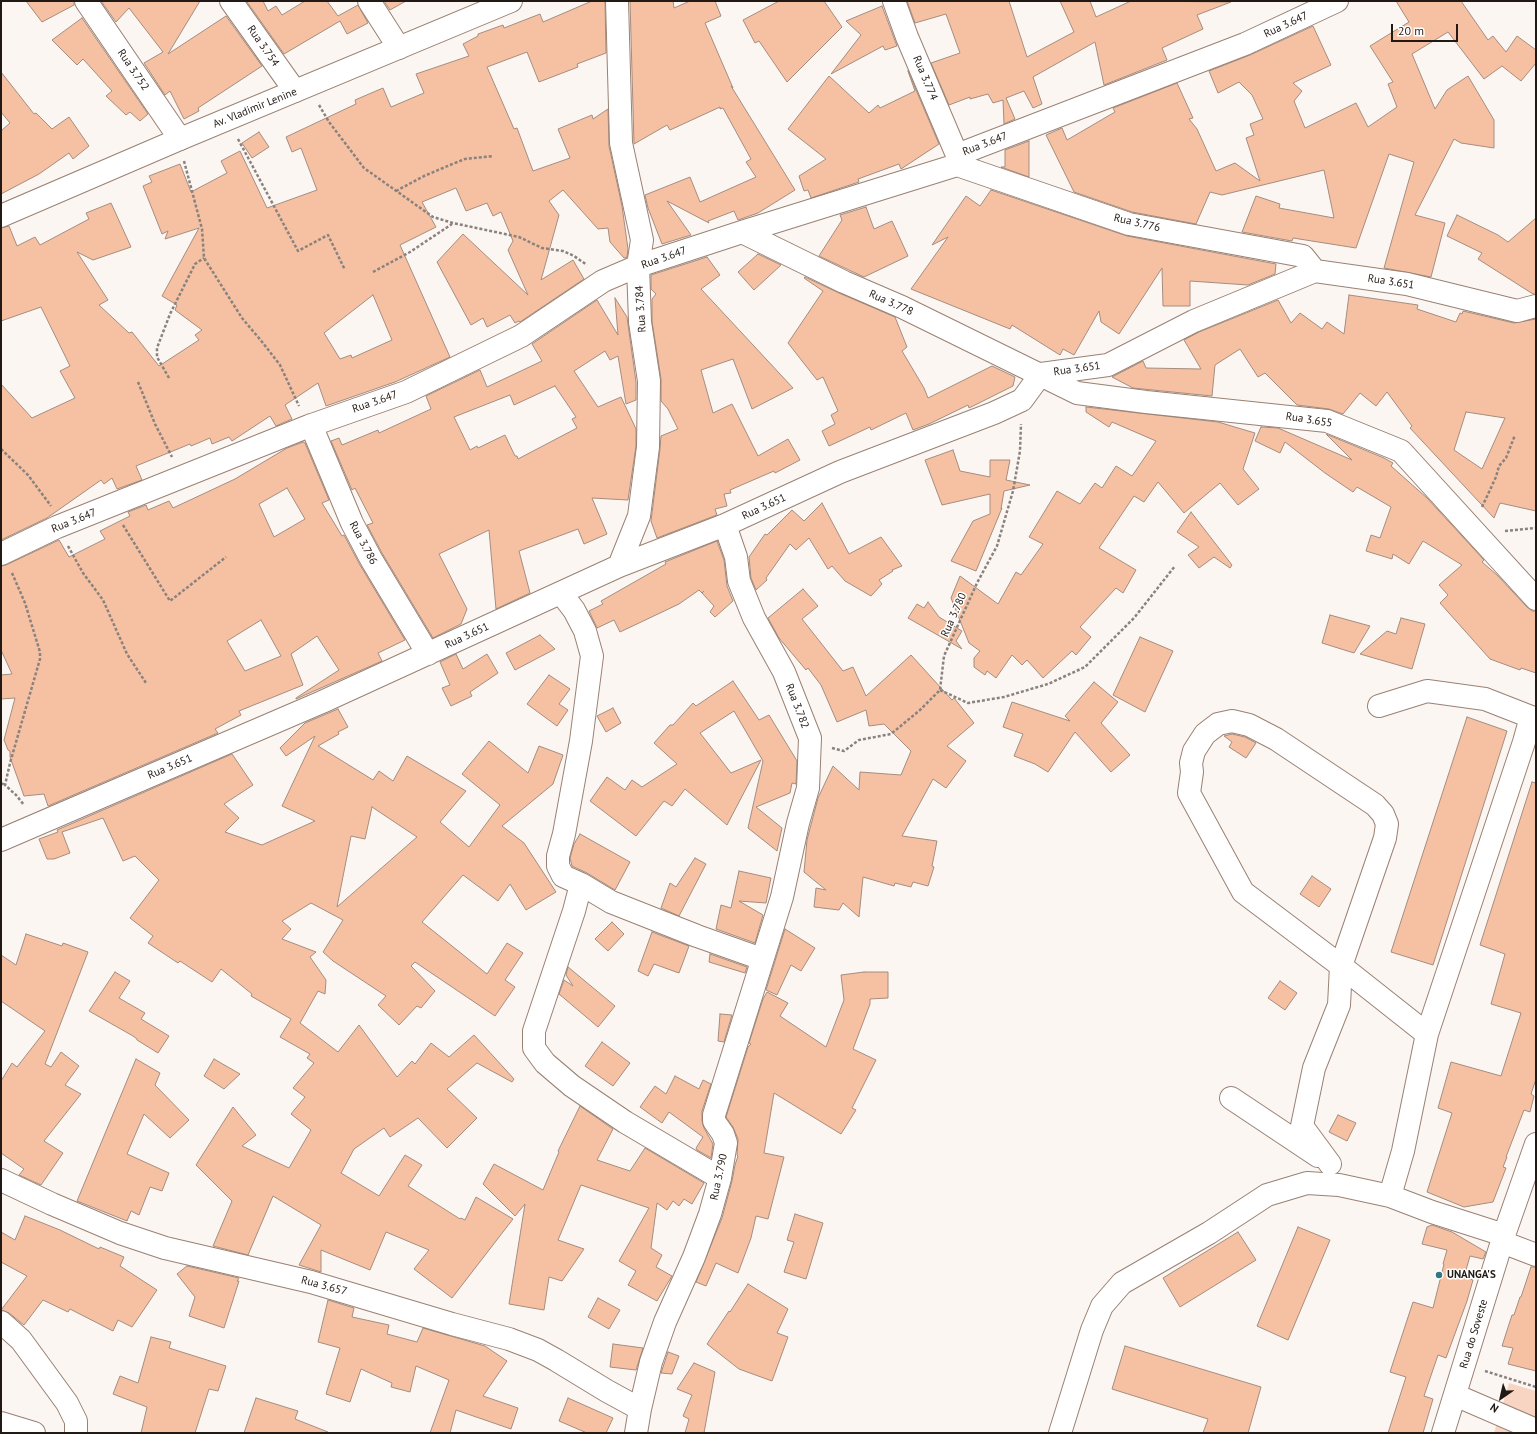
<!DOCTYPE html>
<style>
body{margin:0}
#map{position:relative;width:1537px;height:1434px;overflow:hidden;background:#fcf6f3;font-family:"PT Sans",sans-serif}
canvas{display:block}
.frame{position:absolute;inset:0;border:2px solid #221914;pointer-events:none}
.north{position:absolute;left:1481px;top:1378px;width:40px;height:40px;-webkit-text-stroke:3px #fff;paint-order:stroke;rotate:214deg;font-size:11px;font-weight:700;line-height:16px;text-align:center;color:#221914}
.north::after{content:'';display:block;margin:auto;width:14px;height:18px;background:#221914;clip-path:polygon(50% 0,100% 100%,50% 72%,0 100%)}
.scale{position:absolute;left:1391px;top:24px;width:67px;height:18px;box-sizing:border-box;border:2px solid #221914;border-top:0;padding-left:5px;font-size:12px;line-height:14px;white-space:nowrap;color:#221914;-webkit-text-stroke:3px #fff;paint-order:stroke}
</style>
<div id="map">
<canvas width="1537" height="1434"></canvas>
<div class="frame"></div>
<div class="north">N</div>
<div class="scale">20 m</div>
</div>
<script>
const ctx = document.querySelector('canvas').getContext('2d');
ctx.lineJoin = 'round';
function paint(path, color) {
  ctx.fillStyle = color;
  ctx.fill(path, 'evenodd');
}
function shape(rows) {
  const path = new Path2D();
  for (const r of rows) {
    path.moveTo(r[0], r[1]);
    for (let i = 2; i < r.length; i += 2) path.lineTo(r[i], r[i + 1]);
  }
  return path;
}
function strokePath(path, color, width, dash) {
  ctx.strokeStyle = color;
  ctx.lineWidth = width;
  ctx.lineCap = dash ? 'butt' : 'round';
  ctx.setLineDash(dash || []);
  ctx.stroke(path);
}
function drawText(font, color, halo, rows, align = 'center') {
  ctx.font = font + ' "PT Sans",sans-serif';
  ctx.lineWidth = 3;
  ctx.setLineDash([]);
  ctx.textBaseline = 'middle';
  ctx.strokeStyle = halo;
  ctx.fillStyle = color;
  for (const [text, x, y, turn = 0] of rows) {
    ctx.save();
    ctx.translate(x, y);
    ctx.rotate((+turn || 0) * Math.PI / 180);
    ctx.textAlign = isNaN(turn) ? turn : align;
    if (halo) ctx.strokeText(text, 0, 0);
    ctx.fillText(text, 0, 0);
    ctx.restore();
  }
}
const green = shape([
 [1509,1383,1536,1391,1536,1433,1494,1433]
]);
const building = shape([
 [26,1,74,1,74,5,42,22,26,1],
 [101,1,200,1,168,54,226,16,262,66,198,108,199,111,184,119,170,91,165,95,144,63,163,52,129,8,116,22,101,1],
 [250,1,263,1,268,11,276,6,282,15,305,1,327,1,338,16,358,5,368,23,347,34,340,21,284,54,247,2,250,1],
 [384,1,406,1,390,10,384,1],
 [592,1,605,1,606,53,577,64,578,67,539,82,527,52,487,67,514,129,517,128,533,171,570,158,558,129,592,115,593,119,608,109,609,146,622,206,628,249,627,257,624,258,610,242,608,228,598,229,563,190,549,201,559,215,541,280,573,260,584,279,520,322,519,321,515,323,510,315,487,327,483,318,471,325,437,262,463,234,528,295,508,250,513,241,501,212,493,216,487,203,466,211,456,188,422,202,436,227,400,245,450,357,395,382,326,406,318,383,285,405,292,419,276,426,270,416,232,441,229,437,212,444,210,438,191,446,190,444,136,466,142,480,117,489,112,478,104,484,101,480,47,518,1,540,1,384,32,418,75,398,60,371,70,366,41,307,1,321,1,228,9,226,17,246,35,237,40,245,89,219,86,213,111,203,131,247,93,260,77,252,108,300,99,305,129,333,132,332,159,366,199,340,195,335,202,330,175,310,177,305,162,296,199,228,165,239,168,231,162,234,143,186,152,182,149,176,180,164,191,192,227,173,221,161,240,151,267,208,317,190,301,148,292,152,286,137,356,104,355,100,383,88,391,107,424,93,416,74,469,56,463,44,478,36,478,34,503,25,504,28,540,14,543,22,592,1],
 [373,295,392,340,352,358,351,355,340,359,324,333,373,295],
 [630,1,673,1,674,8,690,1,715,1,721,16,705,23,733,88,731,86,795,190,758,213,738,220,734,211,708,221,709,223,667,201,691,235,662,244,648,208,645,195,690,177,700,202,756,177,746,162,751,159,723,108,720,109,720,107,670,130,667,125,634,144,630,1],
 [779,1,824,1,842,27,787,82,759,41,755,43,743,20,779,1],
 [907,1,1009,1,1027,57,1074,32,1060,1,1090,1,1096,17,1131,1,1231,2,1197,15,1203,29,1162,48,1167,60,1104,85,1095,42,1033,77,1042,104,1033,108,1024,91,1006,98,1015,119,1004,124,1003,100,993,103,988,94,970,99,970,97,949,105,931,63,960,53,946,14,915,23,907,1],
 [1396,1,1461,1,1488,40,1493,36,1506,52,1517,36,1536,50,1536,63,1521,81,1502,66,1484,79,1448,32,1412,54,1435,109,1447,90,1468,76,1494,120,1494,148,1461,143,1454,139,1415,215,1445,223,1431,277,1384,268,1414,162,1389,154,1356,248,1293,238,1292,241,1242,232,1256,196,1280,204,1279,208,1334,218,1324,170,1222,195,1210,192,1196,224,1132,212,1074,192,1046,135,1062,128,1067,140,1115,112,1113,108,1177,83,1193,118,1189,119,1197,129,1216,171,1235,163,1260,181,1246,138,1254,135,1250,124,1263,119,1252,95,1239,82,1218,93,1209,71,1250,55,1313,26,1331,65,1293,83,1302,91,1294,101,1305,128,1356,103,1368,127,1397,107,1388,84,1393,82,1370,46,1409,22,1396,1],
 [882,6,897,46,885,50,883,46,831,74,861,35,846,21,882,6],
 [82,18,148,114,140,121,130,112,126,115,106,96,112,91,83,59,77,65,52,40,82,18],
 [908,71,939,144,901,169,899,164,858,179,859,182,811,198,808,190,804,191,799,176,826,159,788,129,829,76,869,113,878,105,880,108,915,91,908,71],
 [1,72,34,114,36,113,52,129,69,117,89,146,73,159,69,153,39,174,1,194,1,131,10,123,1,112,1,72],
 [259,132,269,147,252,158,242,143,259,132],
 [1029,141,1029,177,1001,167,1005,167,1005,150,1029,141],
 [991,190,1127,236,1276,264,1275,274,1248,285,1190,281,1190,306,1163,306,1162,268,1119,334,1101,322,1099,311,1074,355,1063,349,1060,355,1012,325,1010,329,911,289,948,237,932,245,966,196,980,206,991,190],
 [866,207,874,229,892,221,908,256,864,277,819,256,842,220,840,215,866,207],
 [1457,215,1498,235,1508,242,1536,218,1536,294,1533,294,1478,259,1482,253,1447,236,1457,215],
 [758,254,781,265,754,290,738,272,758,254],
 [707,257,720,275,701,289,793,388,752,409,733,359,701,370,713,413,732,404,758,456,788,439,800,460,775,473,774,471,730,490,731,493,724,494,727,506,715,509,717,515,657,538,651,521,660,449,661,436,678,429,668,409,661,401,661,379,652,321,652,299,656,294,651,289,651,275,707,257],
 [805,277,839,293,895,317,907,347,902,351,924,388,928,398,992,366,1015,377,1013,386,969,408,968,405,929,424,913,430,906,413,871,430,870,427,829,446,822,431,835,424,831,415,838,411,823,377,817,380,788,343,823,291,804,278,805,277],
 [1349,295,1418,305,1417,309,1456,322,1460,313,1462,314,1463,311,1514,323,1536,319,1536,511,1500,503,1494,518,1410,428,1412,426,1387,392,1376,406,1360,393,1343,414,1329,409,1297,405,1265,373,1258,377,1240,349,1215,365,1212,396,1133,388,1112,377,1143,361,1146,368,1201,369,1184,340,1199,332,1278,300,1291,323,1300,313,1322,329,1327,322,1344,334,1349,295],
 [1466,412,1505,418,1482,469,1454,450,1466,412],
 [615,298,627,317,636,382,636,400,626,404,618,356,610,360,605,351,574,371,598,407,621,397,636,429,636,446,628,500,592,498,607,534,584,544,578,529,519,551,530,593,496,609,489,530,439,554,467,609,461,624,433,638,382,553,367,525,373,523,355,488,352,490,331,441,339,438,342,445,378,430,379,433,431,409,426,396,480,370,487,387,542,361,532,344,597,300,618,335,615,298],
 [555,386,576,417,572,419,577,428,518,459,517,456,515,456,505,435,478,448,477,446,470,450,454,417,510,395,514,405,555,386],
 [1086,407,1218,422,1255,433,1243,469,1259,489,1238,505,1220,483,1184,513,1158,482,1144,502,1134,496,1099,548,1136,570,1123,593,1116,588,1080,627,1091,637,1076,655,1072,651,1043,678,1027,660,1022,665,1012,655,996,678,987,671,985,675,974,667,974,658,980,651,969,643,951,598,960,576,998,604,1016,572,1021,575,1043,544,1029,537,1057,491,1080,504,1095,483,1102,488,1116,466,1132,476,1156,441,1112,422,1109,427,1086,412,1086,407],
 [1261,427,1278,428,1352,460,1326,434,1384,458,1393,463,1391,466,1427,498,1484,560,1482,562,1497,575,1527,607,1532,611,1536,611,1536,673,1521,668,1520,670,1490,659,1440,603,1448,595,1439,585,1462,565,1423,541,1409,564,1393,554,1392,559,1366,551,1371,535,1380,538,1391,507,1357,487,1353,492,1325,473,1285,442,1280,453,1255,441,1261,427],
 [303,442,305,443,329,500,322,503,342,536,344,535,360,565,405,640,378,653,382,661,296,699,296,698,339,670,317,636,291,654,303,685,239,711,241,715,215,729,218,733,48,806,44,794,24,796,10,757,10,751,8,750,4,740,15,698,1,699,1,675,12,674,1,650,1,566,6,565,59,540,69,557,105,539,100,531,130,516,128,512,146,505,148,510,169,501,173,508,235,479,287,448,303,442],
 [287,488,305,519,274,537,259,504,287,488],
 [261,620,281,656,245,671,227,641,261,620],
 [953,450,960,471,990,477,990,460,1010,460,1006,480,1030,485,1004,491,1001,509,1002,508,976,571,951,561,973,521,990,514,990,494,942,505,925,460,953,450],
 [822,503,849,554,881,537,902,566,892,570,893,571,879,580,882,584,871,596,845,581,832,566,828,569,809,538,796,550,790,544,766,578,767,580,756,590,751,578,749,557,765,534,767,535,792,510,804,521,822,503],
 [1191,512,1232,565,1230,568,1214,557,1199,568,1188,555,1199,547,1177,532,1191,512],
 [717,541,724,560,727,586,733,601,715,617,710,612,714,606,702,593,704,591,702,593,699,590,679,604,620,632,614,620,597,628,589,611,603,604,601,601,666,564,665,562,717,541],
 [803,589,818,606,802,619,843,671,853,667,866,696,911,655,952,700,954,698,974,723,947,746,966,761,946,788,933,779,902,836,937,841,932,866,934,867,928,886,913,882,911,887,895,883,894,886,863,877,859,917,843,903,839,910,814,907,816,888,826,890,804,872,807,840,818,798,833,766,859,790,860,772,901,775,911,751,884,724,869,726,866,710,837,722,821,685,808,668,806,670,779,638,768,618,803,589],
 [928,602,939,617,962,631,956,641,962,649,908,618,917,604,924,608,928,602],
 [1330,615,1370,626,1354,653,1322,643,1330,615],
 [1401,618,1425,624,1412,669,1360,654,1387,631,1396,634,1401,618],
 [540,635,555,649,515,670,506,653,540,635],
 [1140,637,1173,651,1145,712,1113,695,1140,637],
 [456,654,463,669,487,654,498,673,470,692,472,696,451,706,442,688,450,685,440,662,456,654],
 [549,675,570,689,559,704,568,710,557,726,527,704,549,675],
 [733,681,759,720,769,715,797,761,796,784,792,783,790,793,756,807,782,828,777,851,748,828,763,761,734,711,700,733,731,773,761,760,727,825,685,789,672,806,664,801,636,836,590,801,607,777,625,790,632,780,642,787,677,764,654,743,670,725,673,725,693,703,696,706,733,681],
 [1094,682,1118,702,1101,723,1130,755,1111,772,1075,732,1048,772,1035,764,1014,756,1023,734,1003,727,1012,702,1070,721,1065,716,1094,682],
 [613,708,621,723,606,732,597,716,613,708],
 [338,709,348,727,338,732,339,734,318,746,373,780,379,771,393,781,407,756,466,791,440,822,469,847,500,805,462,774,489,741,528,773,539,746,563,755,553,784,502,826,524,843,556,892,526,910,510,884,498,901,463,875,422,922,487,974,507,943,523,953,505,980,515,987,495,1016,415,962,411,966,435,991,421,1008,417,1006,399,1025,378,1005,386,996,333,961,323,952,343,920,311,903,282,921,291,929,282,939,316,952,310,957,326,980,325,994,318,991,300,1023,338,1052,359,1025,397,1077,412,1061,415,1064,431,1043,449,1057,474,1035,514,1079,512,1082,477,1063,447,1089,477,1118,447,1148,418,1118,390,1137,384,1128,354,1149,341,1173,379,1196,405,1155,422,1165,408,1186,460,1219,461,1218,465,1220,476,1197,513,1219,452,1298,414,1269,429,1250,386,1232,370,1270,321,1250,321,1272,299,1265,321,1225,273,1196,248,1255,213,1246,232,1201,196,1165,233,1107,256,1135,242,1146,289,1168,311,1130,291,1114,305,1097,293,1088,314,1063,307,1058,310,1054,280,1037,291,1019,251,996,252,994,221,969,212,982,180,961,178,963,148,943,153,936,130,918,159,880,135,856,123,861,103,818,62,832,70,853,54,859,47,859,39,839,58,832,57,830,232,754,253,785,224,804,239,818,225,832,262,845,315,821,282,806,315,736,286,756,280,748,305,723,338,709],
 [372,807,417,837,337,907,351,836,365,839,372,807],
 [1467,717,1507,731,1433,965,1391,952,1467,717],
 [1232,734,1245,737,1256,743,1246,758,1229,747,1232,742,1224,736,1232,734],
 [1532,782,1536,783,1536,1079,1531,1094,1534,1096,1530,1112,1524,1110,1506,1157,1507,1157,1503,1167,1506,1168,1493,1202,1464,1207,1427,1192,1452,1113,1438,1108,1451,1062,1501,1076,1521,1013,1491,1004,1505,954,1480,945,1532,782],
 [580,834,630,862,615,890,587,873,572,866,570,858,574,844,580,834],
 [695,858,706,864,679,916,661,908,670,883,676,887,695,858],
 [739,871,771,878,766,903,739,901,763,915,755,943,716,929,721,905,731,908,739,871],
 [1312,876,1331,889,1319,907,1300,894,1312,876],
 [612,922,624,934,608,951,595,939,612,922],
 [785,929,815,948,801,971,791,965,777,995,766,990,785,929],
 [652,932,689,946,679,973,654,964,648,976,638,971,652,932],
 [26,934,62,946,63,943,88,952,45,1064,51,1067,61,1052,79,1066,65,1085,81,1094,44,1141,63,1153,41,1185,19,1175,24,1169,1,1153,1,1081,12,1063,17,1067,45,1031,1,1001,1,955,16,965,26,934],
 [710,954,747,967,745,973,709,962,710,954],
 [568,967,615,1006,598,1027,559,994,564,980,573,986,566,975,568,967],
 [115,972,130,981,119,998,145,1013,141,1019,169,1036,158,1053,137,1040,137,1039,133,1036,89,1011,115,972],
 [864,972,888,972,888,998,870,999,870,1004,853,1049,876,1060,852,1108,856,1110,841,1134,774,1093,764,1153,784,1157,768,1219,756,1216,751,1238,738,1273,716,1263,706,1286,696,1282,722,1218,732,1181,735,1165,738,1156,737,1155,738,1139,733,1127,726,1117,748,1047,751,1044,749,1043,763,999,767,992,788,1003,780,1016,826,1047,844,1000,841,975,864,972],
 [1280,981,1297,993,1285,1010,1268,998,1280,981],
 [720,1014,732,1015,724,1042,718,1041,720,1014],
 [602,1042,630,1063,613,1086,585,1066,602,1042],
 [136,1059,160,1073,155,1085,189,1120,170,1138,144,1114,127,1154,169,1173,162,1191,150,1187,139,1215,131,1211,127,1221,77,1201,136,1059],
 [214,1059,240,1074,224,1089,204,1076,214,1059],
 [675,1076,699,1089,703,1080,711,1084,702,1111,702,1121,704,1128,713,1144,711,1158,697,1150,696,1148,703,1137,669,1112,662,1123,640,1107,655,1086,666,1094,675,1076],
 [580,1106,613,1129,597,1160,630,1171,645,1148,704,1183,692,1204,684,1199,679,1206,673,1201,667,1210,657,1203,651,1248,662,1255,656,1267,672,1276,657,1301,628,1285,636,1271,619,1261,649,1208,581,1185,558,1240,584,1249,562,1281,549,1277,544,1310,509,1304,525,1204,515,1216,483,1184,494,1164,543,1190,559,1152,558,1151,580,1106],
 [1338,1115,1356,1123,1347,1141,1329,1132,1338,1115],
 [795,1214,823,1223,806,1279,784,1272,794,1242,787,1240,795,1214],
 [25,1216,60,1230,99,1249,100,1247,124,1257,120,1266,157,1290,132,1327,118,1320,113,1331,70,1309,68,1312,43,1300,24,1325,9,1313,1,1310,27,1276,1,1262,1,1232,15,1240,25,1216],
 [1432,1225,1452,1232,1486,1252,1483,1259,1470,1256,1464,1277,1473,1280,1467,1301,1446,1358,1438,1355,1424,1396,1433,1399,1423,1433,1388,1433,1406,1377,1390,1372,1413,1302,1433,1308,1444,1264,1443,1264,1447,1250,1422,1244,1427,1227,1432,1225],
 [1298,1227,1330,1240,1288,1340,1257,1326,1298,1227],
 [1238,1232,1256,1260,1180,1307,1163,1278,1238,1232],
 [187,1266,239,1278,237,1281,239,1281,224,1328,189,1316,195,1297,177,1274,187,1266],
 [1531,1267,1536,1267,1536,1371,1508,1364,1513,1348,1502,1346,1512,1315,1514,1315,1520,1297,1521,1297,1531,1267],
 [748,1284,788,1309,777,1333,788,1337,772,1381,739,1369,707,1344,729,1311,730,1312,748,1284],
 [598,1298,620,1310,609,1329,588,1317,598,1298],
 [328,1300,354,1308,352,1317,389,1325,387,1334,417,1342,423,1328,485,1346,507,1361,483,1396,518,1408,511,1429,456,1410,450,1433,430,1433,449,1380,416,1366,410,1392,391,1387,392,1383,361,1369,350,1402,326,1394,340,1348,318,1342,328,1300],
 [151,1337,171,1342,169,1348,226,1366,218,1391,209,1389,195,1433,141,1433,147,1407,113,1394,120,1376,138,1383,151,1337],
 [613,1344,643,1348,636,1370,610,1367,613,1344],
 [1125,1346,1261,1387,1248,1433,1203,1433,1208,1419,1112,1389,1125,1346],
 [668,1352,679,1356,672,1374,661,1373,668,1352],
 [694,1363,715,1372,704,1433,685,1433,689,1419,683,1416,692,1395,677,1389,694,1363],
 [256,1398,298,1411,295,1419,328,1432,328,1433,244,1433,256,1398],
 [568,1398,613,1418,606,1433,587,1433,559,1421,568,1398]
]);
const path = shape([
 [319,105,329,122,364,168,433,217,453,223,519,237,542,248,563,251,574,256,587,265],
 [238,139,298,251,328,235,345,270],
 [184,161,202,229,204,258,242,318,263,343,280,365,299,406],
 [396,191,424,176,450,165,465,159,493,156],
 [373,272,410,252,452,224],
 [169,378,157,357,157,348,170,314,195,264,204,258],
 [138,382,155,424,172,457],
 [1,449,28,475,51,506],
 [1482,507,1496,477,1499,466,1506,458,1515,435],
 [123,525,170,601,226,557],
 [1505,531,1536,528],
 [68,546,83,573,103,600,127,654,146,683],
 [12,573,25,603,40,652,40,659,10,763,5,785,16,795,24,805],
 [940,690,968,703,1004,697,1048,684,1085,667,1134,618,1175,566],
 [832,748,844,751,859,740,891,734,920,710,940,690,944,656,977,583,997,546,1013,491,1020,451,1021,424],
 [1,783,5,785],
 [1485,1371,1536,1387]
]);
const minor = shape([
 [86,1,180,139],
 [231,1,295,91],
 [369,1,399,48],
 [617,1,621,143,642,240,638,266,640,322,649,381,648,447,639,516,619,566],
 [894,1,907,37,957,155],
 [957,165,1129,224,1303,256,1315,271],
 [742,232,844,282,902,307,1077,393,1146,402,1327,421,1401,451,1536,599],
 [311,425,352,523,371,559,428,654],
 [1,554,57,527,309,426,406,392,521,336,603,281,638,266,742,232,957,165,957,155,1245,44,1337,1],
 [561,593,574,610,585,631,592,656,581,741,564,834,558,856,558,866,563,876,581,884,574,911,534,1031,534,1048,545,1063,572,1086,625,1122,720,1178],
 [1379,706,1427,691,1485,699,1531,717,1524,742,1427,1034,1403,1151,1390,1196,1432,1212,1504,1235],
 [1,840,322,702,619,566,725,525,840,472,994,413,1022,400,1041,374,1108,365,1194,321,1315,271,1407,284,1517,311,1536,306],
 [581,884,611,902,697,936,762,959],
 [1231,1098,1318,1156],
 [1330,1164,1302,1126,1314,1068,1339,1005,1341,966,1385,838,1387,824,1383,814,1375,805,1276,739,1249,725,1232,721,1218,724,1205,734,1194,751,1191,763,1192,772,1189,793,1243,892,1341,966,1427,1034],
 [1,1180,52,1204,120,1233,165,1248,311,1282,452,1324,509,1339,538,1350,556,1360,607,1391,640,1409],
 [1502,1242,1536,1255],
 [1,1322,21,1340,67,1403,76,1421,76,1433],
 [1455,1395,1536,1430],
 [1,1423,34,1433],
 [636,1433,640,1409,651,1362,665,1322,694,1257,710,1214,720,1178,726,1143,723,1134,714,1121,714,1115,782,897,798,823,808,788,810,738,784,672,754,618,739,581,736,557,725,525],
 [1060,1433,1092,1330,1102,1306,1122,1283,1209,1233,1267,1195,1307,1183,1339,1185,1390,1196],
 [1443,1433,1504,1235,1536,1144]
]);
const major = shape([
 [1,216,180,139,511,1]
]);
const markers = [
 [1439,1275,4,"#30797f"]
];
const streetNames = [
 ["Rua 3.647",1286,25,-25],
 ["Rua 3.754",263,46,55],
 ["Rua 3.752",133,70,56],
 ["Rua 3.774",925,78,67],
 ["Av. Vladimir Lenine",255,108,-22],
 ["Rua 3.647",985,144,-21],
 ["Rua 3.776",1137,223,13],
 ["Rua 3.647",664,258,-19],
 ["Rua 3.651",1391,282,9],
 ["Rua 3.778",891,303,24],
 ["Rua 3.784",641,309,-94],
 ["Rua 3.651",1077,369,-8],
 ["Rua 3.647",375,402,-19],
 ["Rua 3.655",1309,420,9],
 ["Rua 3.651",764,507,-25],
 ["Rua 3.647",74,521,-22],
 ["Rua 3.786",363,543,62],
 ["Rua 3.780",954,615,-66],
 ["Rua 3.651",467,636,-25],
 ["Rua 3.782",797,706,69],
 ["Rua 3.651",170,767,-23],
 ["Rua 3.790",719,1177,-78],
 ["Rua 3.657",324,1286,15],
 ["Rua do Soveste",1474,1334,-73]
];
const poiNames = [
 ["UNANGA'S",1447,1275]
];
paint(green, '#f7d5c2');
paint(building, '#f6c1a2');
strokePath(building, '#a58c7e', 1);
strokePath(minor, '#9a8173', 24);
strokePath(major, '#9a8173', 24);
strokePath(path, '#89827e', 2.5, [3, 2]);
strokePath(minor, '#fff', 22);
strokePath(major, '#fff', 22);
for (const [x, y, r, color] of markers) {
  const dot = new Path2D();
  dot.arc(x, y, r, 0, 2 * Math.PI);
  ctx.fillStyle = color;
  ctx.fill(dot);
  strokePath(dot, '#fff', 1.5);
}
drawText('11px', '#221914', '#fff', streetNames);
drawText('bold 11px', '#221914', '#fff', poiNames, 'left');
</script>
